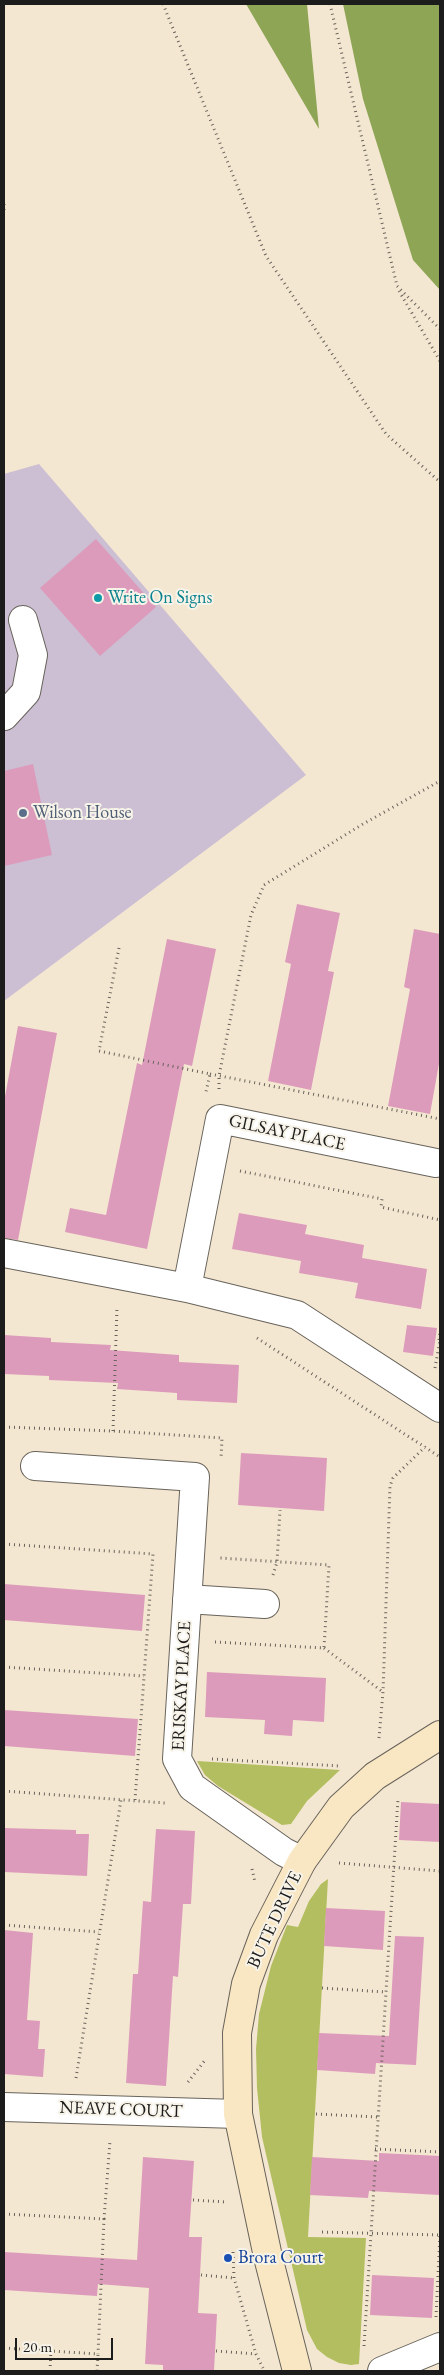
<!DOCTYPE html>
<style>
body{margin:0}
#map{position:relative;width:444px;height:2375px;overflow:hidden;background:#f4e7d1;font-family:"EB Garamond",serif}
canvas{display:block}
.frame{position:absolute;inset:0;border:5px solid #1c1c1c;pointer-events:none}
.scale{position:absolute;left:15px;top:2338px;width:98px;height:22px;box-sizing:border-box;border:2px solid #1c1c1c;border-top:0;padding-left:6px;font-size:15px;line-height:18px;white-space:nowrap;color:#1c1c1c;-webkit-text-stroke:4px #f7f3e8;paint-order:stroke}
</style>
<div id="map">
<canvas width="444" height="2375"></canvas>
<div class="frame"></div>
<div class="scale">20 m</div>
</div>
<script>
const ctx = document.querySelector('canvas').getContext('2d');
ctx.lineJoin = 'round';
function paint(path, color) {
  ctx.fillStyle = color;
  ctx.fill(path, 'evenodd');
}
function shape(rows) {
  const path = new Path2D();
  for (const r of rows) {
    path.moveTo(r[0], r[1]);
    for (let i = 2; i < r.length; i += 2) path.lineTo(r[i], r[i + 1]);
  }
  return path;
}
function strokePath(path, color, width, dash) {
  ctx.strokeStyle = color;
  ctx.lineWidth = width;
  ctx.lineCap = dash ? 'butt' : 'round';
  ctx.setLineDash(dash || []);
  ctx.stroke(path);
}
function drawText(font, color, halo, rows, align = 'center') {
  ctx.font = font + ' "EB Garamond",serif';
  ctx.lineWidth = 4;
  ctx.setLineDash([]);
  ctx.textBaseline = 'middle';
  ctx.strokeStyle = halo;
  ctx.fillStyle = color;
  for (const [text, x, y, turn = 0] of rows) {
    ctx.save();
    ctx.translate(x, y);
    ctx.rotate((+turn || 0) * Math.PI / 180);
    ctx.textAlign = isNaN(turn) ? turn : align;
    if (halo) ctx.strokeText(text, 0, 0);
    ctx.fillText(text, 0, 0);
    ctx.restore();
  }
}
const industrial = shape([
 [39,464,306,775,4,1001,4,474]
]);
const green = shape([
 [197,1761,340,1770,307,1801,291,1824,282,1825,218,1786,205,1775],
 [328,1879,308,2237,366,2238,359,2364,351,2365,339,2363,327,2357,317,2349,307,2330,262,2137,257,2088,256,2049,259,2014,271,1966,287,1925,298,1927,309,1901,321,1884]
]);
const forest = shape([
 [246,4,307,4,319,129],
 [343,4,440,4,440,290,413,260,363,99]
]);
const building = shape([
 [96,539,156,607,100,656,40,588],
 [33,764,52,855,4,866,4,771],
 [297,904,340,913,328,971,334,972,311,1090,268,1081,291,964,285,962],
 [414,929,440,934,440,1058,430,1114,388,1106,410,989,404,987],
 [167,939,216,949,192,1066,184,1064,147,1249,65,1232,70,1208,106,1215,137,1063,142,1065],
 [18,1026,57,1033,18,1240,4,1238,4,1102],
 [239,1213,307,1225,305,1234,364,1245,362,1258,427,1269,421,1309,355,1298,358,1283,299,1273,301,1261,232,1249],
 [407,1325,437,1328,433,1356,403,1352],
 [4,1335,51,1338,51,1342,111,1345,110,1350,179,1355,179,1362,239,1365,237,1403,177,1400,177,1393,117,1389,118,1383,49,1380,49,1376,4,1374],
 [241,1453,327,1458,324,1511,238,1505],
 [4,1584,145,1595,142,1631,4,1620],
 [207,1672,326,1678,324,1722,293,1720,292,1736,264,1734,265,1720,205,1717],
 [4,1710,138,1719,135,1756,4,1746],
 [401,1802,440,1804,440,1842,399,1840],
 [4,1828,76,1830,76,1834,89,1834,87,1876,4,1872],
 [156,1829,195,1831,191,1904,183,1904,178,1977,173,1976,166,2086,126,2083,133,1974,138,1974,143,1901,151,1902],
 [326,1908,385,1911,383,1950,324,1946],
 [4,1930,33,1933,27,2020,40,2021,38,2049,45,2049,43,2077,4,2074],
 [395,1936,424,1937,416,2065,376,2063,375,2074,317,2070,319,2033,389,2036],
 [379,2153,440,2156,439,2195,369,2191,368,2198,310,2195,312,2157,379,2161],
 [143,2157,194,2161,189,2237,202,2237,198,2313,217,2314,214,2371,163,2371,163,2365,145,2364,149,2288,98,2284,97,2296,4,2290,4,2252,137,2260],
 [372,2275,434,2278,432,2318,370,2315]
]);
const path = shape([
 [163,4,266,256,386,434,440,482],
 [330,4,397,286,440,329],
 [4,204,4,213],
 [399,291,440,361],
 [119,948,99,1051,210,1074,206,1092],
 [210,1074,440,1119],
 [219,1089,219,1076,251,915,264,885,363,824,440,781],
 [240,1171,382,1199,381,1207,440,1220],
 [257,1338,440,1457],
 [439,1340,440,1331],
 [435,1368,440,1340],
 [4,1427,113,1431,222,1438,221,1459],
 [113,1431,117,1307],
 [4,1544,153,1554,135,1800],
 [273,1575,277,1562,280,1510],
 [215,1642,324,1648,329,1565,220,1558],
 [324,1648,383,1692],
 [4,1667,144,1676],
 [379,1738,383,1692,390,1486,393,1478,425,1447],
 [212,1759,340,1766],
 [4,1791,165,1803],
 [339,1863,440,1871],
 [252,1869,255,1882],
 [4,1925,99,1932],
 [322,1988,385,1992],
 [76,2078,121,1800],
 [188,2082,206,2059],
 [316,2114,377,2117],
 [375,2149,440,2152],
 [193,2200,225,2202],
 [4,2214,104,2219,98,2354],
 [104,2219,110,2141],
 [322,2232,440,2235],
 [233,2252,234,2278,256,2354,263,2368],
 [201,2275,234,2278],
 [436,2317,440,2233],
 [364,2346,398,1799],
 [4,2348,98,2354,97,2371],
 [216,2351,256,2354],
 [50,2371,51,2350]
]);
const street = shape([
 [4,716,26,692,33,655,23,620],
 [4,1253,187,1288,297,1315,440,1408],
 [187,1288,220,1119,436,1163],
 [35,1466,195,1477,177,1759,192,1787,284,1852,302,1861],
 [187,1599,265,1604],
 [4,2107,238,2114],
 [382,2371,440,2347]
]);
const secondary = shape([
 [297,2371,268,2257,238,2114,237,2033,246,1984,264,1935,302,1861,341,1807,375,1776,440,1735]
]);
const markers = [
 [98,598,5,"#0f9aa8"],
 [23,813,5,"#5c6f8a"],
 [228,2258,5,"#1a4fb4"]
];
const cultureNames = [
 ["Write On Signs",108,598]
];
const serviceNames = [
 ["Wilson House",33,813]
];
const streetNames = [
 ["GILSAY PLACE",287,1133,12],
 ["ERISKAY PLACE",182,1686,-87],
 ["BUTE DRIVE",275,1920,-65],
 ["NEAVE COURT",121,2110,2]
];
const transitNames = [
 ["Brora Court",238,2258]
];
paint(industrial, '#ccbed3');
paint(green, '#b3be60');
paint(forest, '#8ea556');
paint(building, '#dd9bbb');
strokePath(street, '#68635b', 30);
strokePath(secondary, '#68635b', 30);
strokePath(path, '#68635b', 3, [1, 4]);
strokePath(street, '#fff', 28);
strokePath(secondary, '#f9e7c3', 28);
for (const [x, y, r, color] of markers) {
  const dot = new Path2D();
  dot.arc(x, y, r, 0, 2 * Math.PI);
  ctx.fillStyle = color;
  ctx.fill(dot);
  strokePath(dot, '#f7f3e8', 2);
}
drawText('18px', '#0d838f', '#f7f3e8', cultureNames, 'left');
drawText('18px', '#4e5e75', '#f7f3e8', serviceNames, 'left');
drawText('18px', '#1c1c1c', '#f7f3e8', streetNames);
drawText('18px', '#164399', '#f7f3e8', transitNames, 'left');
</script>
